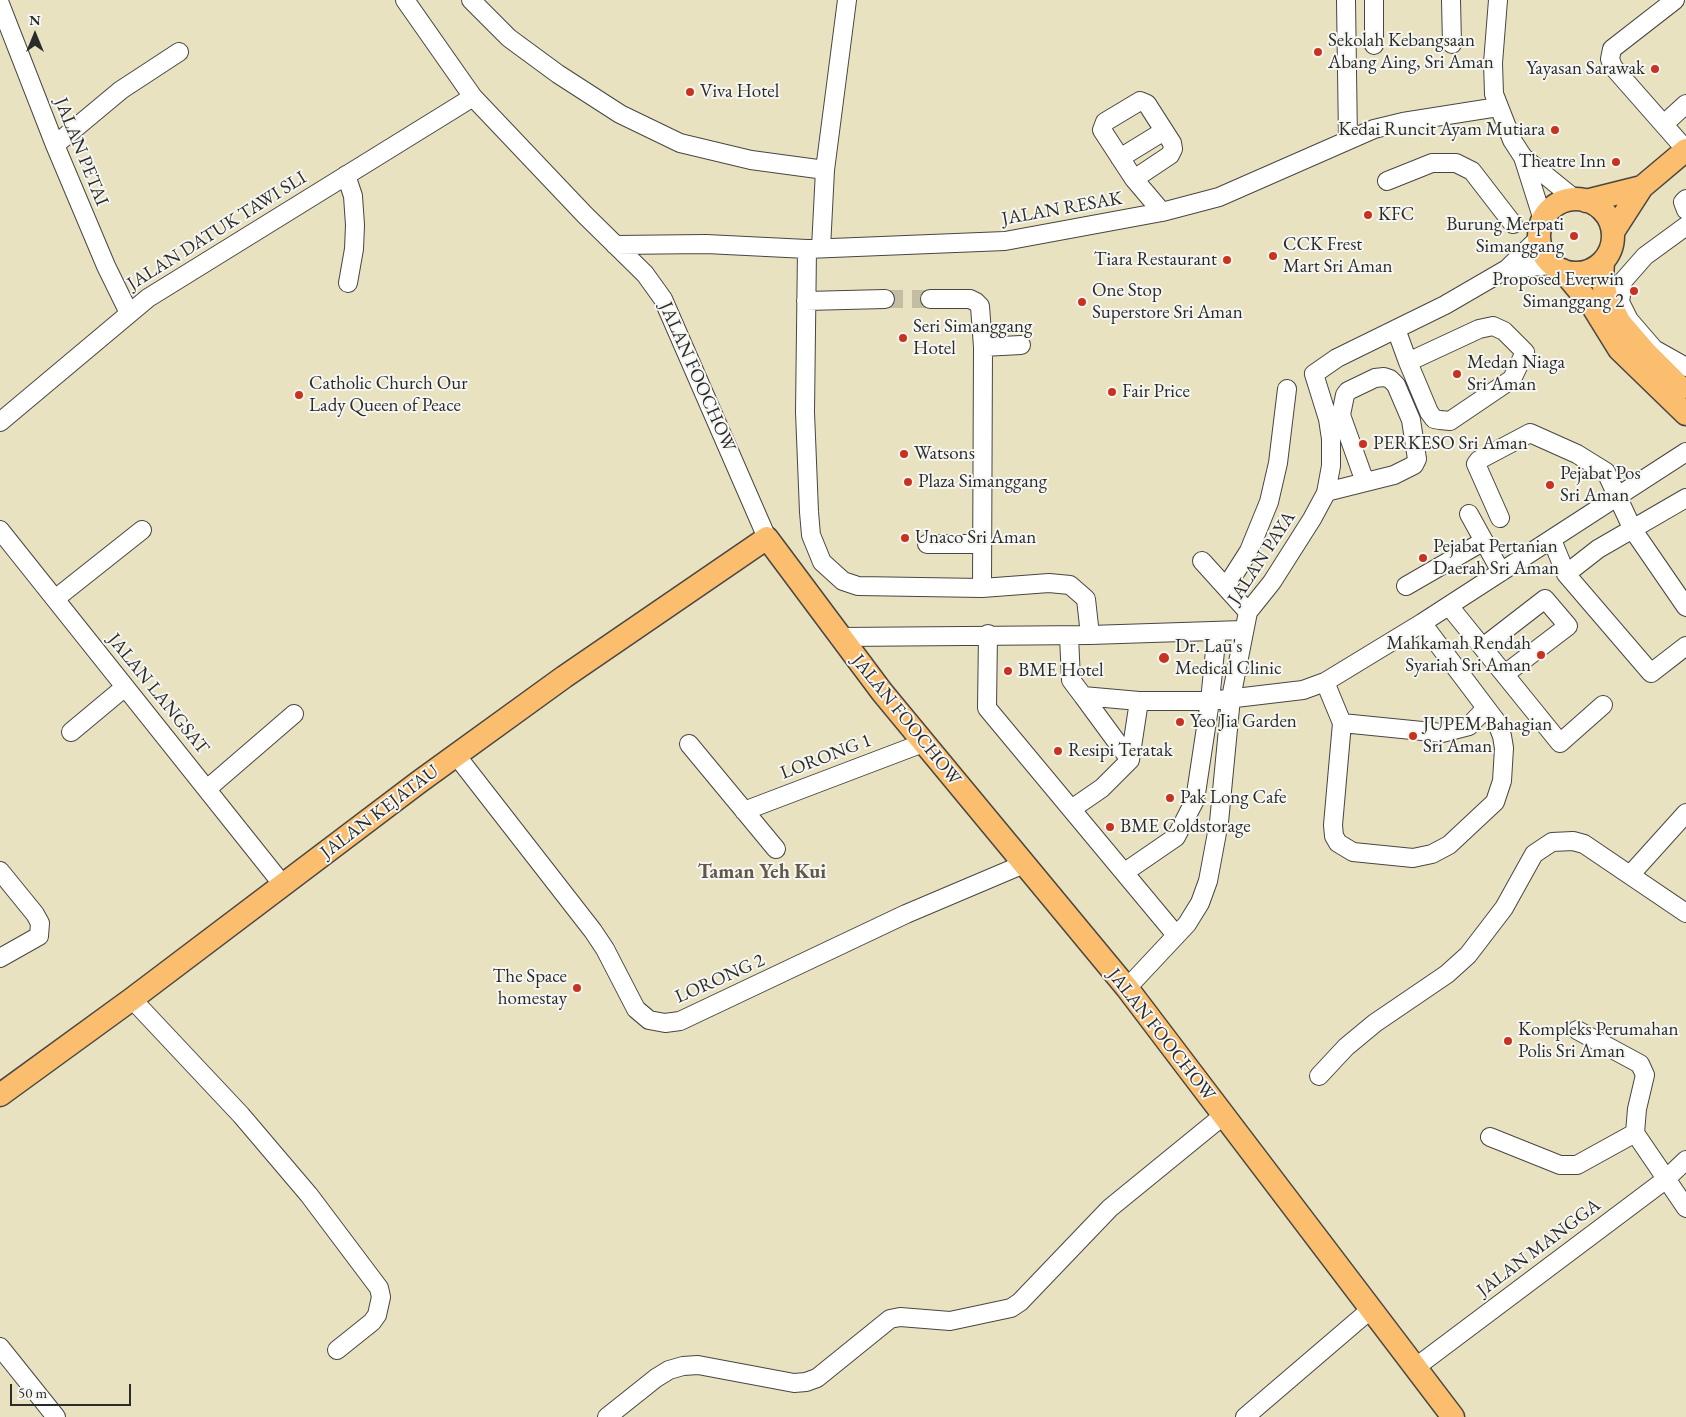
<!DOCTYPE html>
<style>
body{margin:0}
#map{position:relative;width:1686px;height:1417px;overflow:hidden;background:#e9e2c1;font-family:"EB Garamond",serif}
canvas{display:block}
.north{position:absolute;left:10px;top:10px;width:50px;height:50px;-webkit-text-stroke:4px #f6f6f2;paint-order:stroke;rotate:0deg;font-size:14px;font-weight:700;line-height:20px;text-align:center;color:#2b2b2b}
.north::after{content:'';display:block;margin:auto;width:18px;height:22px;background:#2b2b2b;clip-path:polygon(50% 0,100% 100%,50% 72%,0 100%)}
.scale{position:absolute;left:10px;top:1384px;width:121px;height:22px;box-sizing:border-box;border:2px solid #2b2b2b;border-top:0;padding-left:6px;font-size:15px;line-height:18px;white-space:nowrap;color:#2b2b2b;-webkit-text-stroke:4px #f6f6f2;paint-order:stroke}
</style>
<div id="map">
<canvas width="1686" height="1417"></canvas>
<div class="north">N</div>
<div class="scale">50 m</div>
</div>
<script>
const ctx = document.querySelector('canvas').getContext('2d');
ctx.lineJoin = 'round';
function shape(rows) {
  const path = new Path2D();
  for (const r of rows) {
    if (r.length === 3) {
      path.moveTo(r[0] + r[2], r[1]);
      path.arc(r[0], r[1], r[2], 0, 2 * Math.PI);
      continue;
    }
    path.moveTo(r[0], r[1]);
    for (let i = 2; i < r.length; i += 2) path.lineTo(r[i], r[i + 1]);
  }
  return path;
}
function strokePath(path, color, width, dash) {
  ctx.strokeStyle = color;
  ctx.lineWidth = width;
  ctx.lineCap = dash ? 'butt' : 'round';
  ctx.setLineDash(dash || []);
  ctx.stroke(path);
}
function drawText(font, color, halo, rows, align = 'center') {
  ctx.font = font + ' "EB Garamond",serif';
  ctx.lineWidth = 4;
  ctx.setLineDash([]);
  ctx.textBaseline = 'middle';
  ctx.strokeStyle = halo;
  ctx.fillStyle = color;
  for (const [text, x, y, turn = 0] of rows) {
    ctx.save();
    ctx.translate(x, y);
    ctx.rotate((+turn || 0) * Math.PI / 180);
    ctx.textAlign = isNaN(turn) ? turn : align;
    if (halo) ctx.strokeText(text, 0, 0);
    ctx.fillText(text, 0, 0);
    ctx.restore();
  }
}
const minorTunnel = shape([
 [885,299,930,299]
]);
const minor = shape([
 [405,0,473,97,585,215,645,274,663,299,767,538],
 [471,0,509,38,558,74,620,114,680,143,751,160,825,170],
 [1346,0,1348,140],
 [1374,0,1374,45],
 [1451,0,1452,44],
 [1498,0,1493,63,1494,94,1512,140,1523,157,1543,220],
 [1675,0,1612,49,1610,59,1613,67,1686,150],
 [0,4,55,145,106,266,129,313],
 [1664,124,1686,104],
 [55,145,121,90,179,52],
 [1523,157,1576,200],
 [1120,158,1164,131],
 [346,175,353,196,355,225,354,249,348,283],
 [1134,179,1170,155,1173,149,1172,143,1147,104,1140,101,1105,122,1102,130,1134,179,1162,212],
 [1387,181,1432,163,1456,163,1472,171,1513,224],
 [1686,199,1683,202,1686,210],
 [1686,226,1645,256,1623,281,1620,302,1629,320,1654,349,1686,367],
 [615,245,706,244,807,249,1005,241,1162,212,1219,197,1374,129,1403,122,1498,107],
 [821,248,825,170,847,0],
 [807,249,805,412,809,512,811,535,822,562,843,581,858,586,982,588,1049,583,1070,585,1086,599,1090,635],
 [1507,269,1552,265],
 [930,299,970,299,976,302,980,306,983,347],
 [806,301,885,299],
 [1396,329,1408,362,1429,412,1434,419,1440,420,1450,421,1512,379,1525,352,1504,331,1493,326,1479,329,1408,362],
 [1341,415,1365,482],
 [0,422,148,298,473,97],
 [1326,492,1394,475,1414,465,1417,459,1411,420,1396,385,1390,379,1384,377,1375,378,1348,391,1345,395,1341,415,1328,419],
 [1686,498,1598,549,1566,574,1651,673,1686,646],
 [1469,514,1501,572],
 [1500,518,1476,464,1479,460,1530,433,1577,454,1606,472,1633,530,1686,607],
 [0,530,283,885],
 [1552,540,1566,574],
 [927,544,982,544],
 [1202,561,1248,612],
 [1406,586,1484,541],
 [1226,587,1249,551,1269,502,1278,463,1287,389],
 [982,588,983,347,1021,345],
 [55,599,142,530],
 [1449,606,1560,743,1603,705],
 [988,634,987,708,1176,935],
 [1069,636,1071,680,1083,696,1139,701,1210,701,1303,690,1325,682,1422,623,1686,452],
 [840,637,1090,635,1243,630],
 [1483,647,1545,599,1568,626,1505,674],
 [1325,682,1342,723,1333,825,1334,836,1338,843,1353,852,1413,858,1432,854,1449,845,1495,802,1502,781,1504,748,1502,736,1496,721,1422,623],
 [1083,696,1130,760],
 [1342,723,1442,733,1469,726,1486,708],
 [71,732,125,687],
 [689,744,776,849],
 [456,755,593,931,605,949,636,1009,649,1020,665,1023,680,1021,906,914,1024,864],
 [207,789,294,714],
 [1073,808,1102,788,1130,760,1139,701],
 [744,811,923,743],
 [0,871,35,914,40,923,39,936,0,958],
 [1125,872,1176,837,1195,800,1210,701,1217,631],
 [1631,874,1686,813],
 [1127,988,1187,924,1200,903,1208,881,1219,822,1231,698,1248,612,1272,582,1312,519,1326,493,1331,466,1331,439,1328,419,1314,374,1337,358,1445,305,1507,269,1539,238],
 [132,999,241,1115,309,1195,379,1288,381,1297,377,1315,372,1322,337,1350],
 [1577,1030,1640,1064,1645,1075,1637,1109,1635,1133,1686,1208],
 [1319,1076,1346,1047,1375,1023,1447,974,1468,955,1504,908,1534,854,1552,842,1573,841,1584,844,1686,913],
 [1490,1137,1560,1165,1577,1165,1635,1133],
 [0,1347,56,1417],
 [1416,1367,1665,1180,1686,1160],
 [607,1417,656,1378,669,1370,683,1366,698,1365,794,1383,806,1382,817,1378,890,1319,900,1317,950,1321,1011,1308,1020,1302,1110,1208,1224,1115],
 [1245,1417,1370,1310]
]);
const major = shape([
 [1576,236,37],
 [1586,201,1642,187],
 [1613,232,1642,187,1686,150],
 [1603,262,1602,278,1606,296,1620,323,1645,352,1681,388],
 [1562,270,1593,307,1619,349,1686,414],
 [0,1095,132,999,419,782,564,677,767,538,882,692,1127,988,1453,1417]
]);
const markers = [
 [1318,52,5,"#c8321e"],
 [1655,69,5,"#c8321e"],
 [690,92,5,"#c8321e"],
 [1555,130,5,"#c8321e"],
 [1616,162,5,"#c8321e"],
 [1368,215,5,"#c8321e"],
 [1574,236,5,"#c8321e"],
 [1273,256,5,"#c8321e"],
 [1227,260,5,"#c8321e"],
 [1634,291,5,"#c8321e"],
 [1082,302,5,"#c8321e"],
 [903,338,5,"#c8321e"],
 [1457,374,5,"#c8321e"],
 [1112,392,5,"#c8321e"],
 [299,395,5,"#c8321e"],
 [1363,444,5,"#c8321e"],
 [904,454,5,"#c8321e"],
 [908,482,5,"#c8321e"],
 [1550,485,5,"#c8321e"],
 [905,538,5,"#c8321e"],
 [1423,558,5,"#c8321e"],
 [1541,655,5,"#c8321e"],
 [1164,658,6,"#c8321e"],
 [1008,671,5,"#c8321e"],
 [1180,722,5,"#c8321e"],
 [1413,736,5,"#c8321e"],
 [1058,751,5,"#c8321e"],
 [1170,798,5,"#c8321e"],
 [1110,827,5,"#c8321e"],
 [577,988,5,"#c8321e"],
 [1508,1041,5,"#c8321e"]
];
const poiNames = [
 ["Sekolah Kebangsaan",1328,41],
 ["Abang Aing, Sri Aman",1328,63],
 ["Yayasan Sarawak",1645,69,"right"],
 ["Viva Hotel",700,92],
 ["Kedai Runcit Ayam Mutiara",1545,130,"right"],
 ["Theatre Inn",1606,162,"right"],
 ["KFC",1378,215],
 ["Burung Merpati",1564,225,"right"],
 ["Simanggang",1564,247,"right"],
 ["CCK Frest",1283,245],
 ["Mart Sri Aman",1283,267],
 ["Tiara Restaurant",1217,260,"right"],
 ["Proposed Everwin",1624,280,"right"],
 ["Simanggang 2",1624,302,"right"],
 ["One Stop",1092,291],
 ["Superstore Sri Aman",1092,313],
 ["Seri Simanggang",913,327],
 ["Hotel",913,349],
 ["Medan Niaga",1467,363],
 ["Sri Aman",1467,385],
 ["Catholic Church Our",309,384],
 ["Lady Queen of Peace",309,406],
 ["Fair Price",1122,392],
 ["PERKESO Sri Aman",1373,444],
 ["Watsons",914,454],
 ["Pejabat Pos",1560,474],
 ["Sri Aman",1560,496],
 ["Plaza Simanggang",918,482],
 ["Unaco Sri Aman",915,538],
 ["Pejabat Pertanian",1433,547],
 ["Daerah Sri Aman",1433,569],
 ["Mahkamah Rendah",1531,644,"right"],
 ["Syariah Sri Aman",1531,666,"right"],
 ["Dr. Lau's",1175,647],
 ["Medical Clinic",1175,669],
 ["BME Hotel",1018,671],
 ["Yeo Jia Garden",1190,722],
 ["JUPEM Bahagian",1423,725],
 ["Sri Aman",1423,747],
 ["Resipi Teratak",1068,751],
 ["Pak Long Cafe",1180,798],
 ["BME Coldstorage",1120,827],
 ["The Space",567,977,"right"],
 ["homestay",567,999,"right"],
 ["Kompleks Perumahan",1518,1030],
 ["Polis Sri Aman",1518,1052]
];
const streetNames = [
 ["JALAN PETAI",81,152,68],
 ["JALAN RESAK",1062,209,-10],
 ["JALAN DATUK TAWI SLI",217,231,-32],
 ["JALAN FOOCHOW",697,377,66],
 ["JALAN PAYA",1262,558,-57],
 ["JALAN LANGSAT",158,694,51],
 ["JALAN FOOCHOW",906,720,51],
 ["LORONG 1",826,757,-21],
 ["JALAN KEJATAU",380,812,-37],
 ["LORONG 2",720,979,-24],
 ["JALAN FOOCHOW",1161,1035,52],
 ["JALAN MANGGA",1539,1248,-37]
];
const neighbourhoodNames = [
 ["Taman Yeh Kui",762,873]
];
strokePath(minorTunnel, '#c3bda3', 18, [18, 9]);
strokePath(minor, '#484642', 20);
strokePath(major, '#484642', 25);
strokePath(minor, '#fff', 18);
strokePath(major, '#fbbd6e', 22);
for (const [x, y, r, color] of markers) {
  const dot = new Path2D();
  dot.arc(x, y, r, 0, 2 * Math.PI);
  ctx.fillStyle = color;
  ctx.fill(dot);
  strokePath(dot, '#f6f6f2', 2);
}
drawText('19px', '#2b2b2b', '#f6f6f2', poiNames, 'left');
drawText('19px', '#2b2b2b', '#f6f6f2', streetNames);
drawText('bold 20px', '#625749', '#f6f6f2', neighbourhoodNames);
</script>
